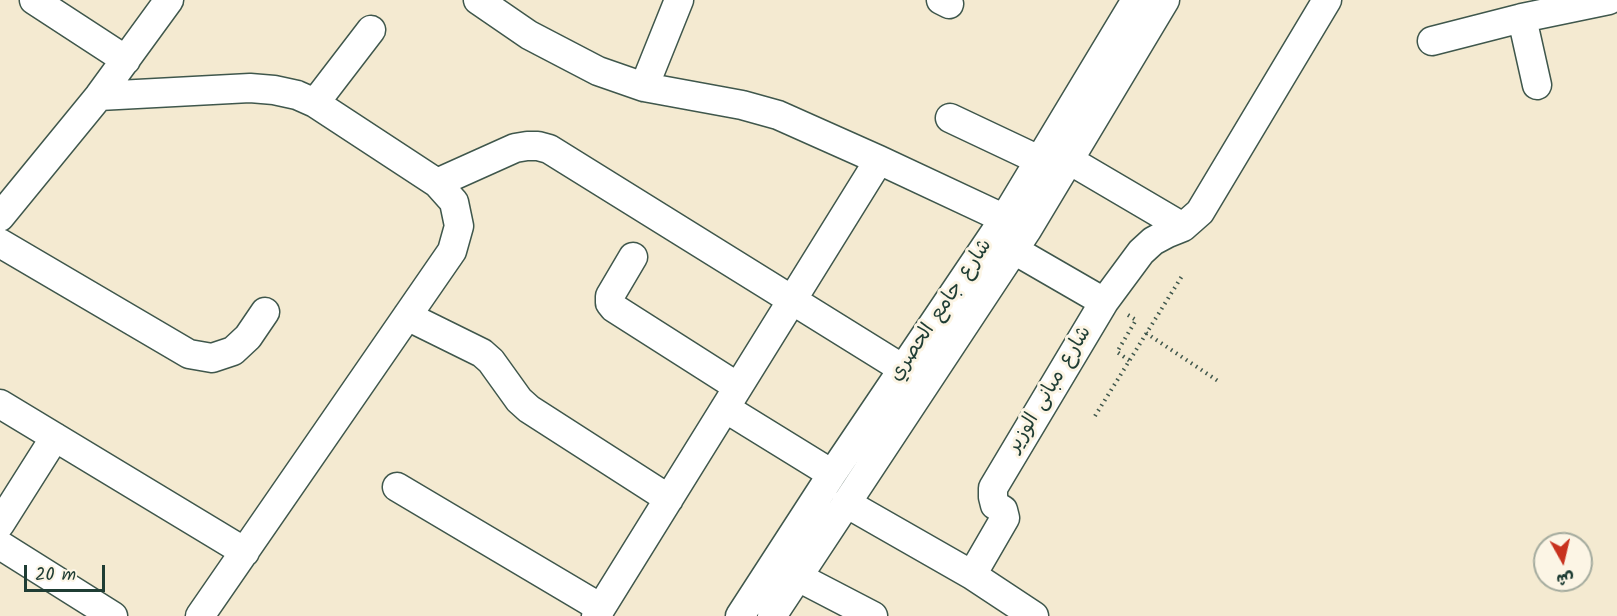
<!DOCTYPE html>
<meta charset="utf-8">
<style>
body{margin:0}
#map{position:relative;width:1617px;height:616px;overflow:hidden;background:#f4ead1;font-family:Kalam,"Playpen Sans Arabic",sans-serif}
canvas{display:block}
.north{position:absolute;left:1533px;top:532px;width:60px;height:60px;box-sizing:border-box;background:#fcf5e5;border:2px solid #a4ab9e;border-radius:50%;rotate:172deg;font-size:16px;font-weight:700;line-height:24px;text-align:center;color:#1f3d34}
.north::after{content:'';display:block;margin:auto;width:21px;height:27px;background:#c8321e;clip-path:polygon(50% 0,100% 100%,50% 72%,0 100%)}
.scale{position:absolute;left:24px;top:565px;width:81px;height:27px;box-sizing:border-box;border:3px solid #1f3d34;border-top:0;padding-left:8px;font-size:18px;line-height:21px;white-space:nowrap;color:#1f3d34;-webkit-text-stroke:4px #fcf5e5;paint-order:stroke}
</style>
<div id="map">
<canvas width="1617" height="616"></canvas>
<div class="north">ش</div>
<div class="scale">20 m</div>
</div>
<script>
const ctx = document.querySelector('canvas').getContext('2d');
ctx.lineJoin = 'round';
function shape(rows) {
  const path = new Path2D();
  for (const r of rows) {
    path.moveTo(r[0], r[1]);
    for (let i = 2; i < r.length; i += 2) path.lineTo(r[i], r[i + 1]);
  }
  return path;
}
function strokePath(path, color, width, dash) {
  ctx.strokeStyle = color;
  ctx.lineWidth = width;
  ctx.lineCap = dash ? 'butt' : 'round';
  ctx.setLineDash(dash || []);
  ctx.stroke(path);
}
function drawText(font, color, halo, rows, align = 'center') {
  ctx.font = font + ' Kalam,"Playpen Sans Arabic",sans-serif';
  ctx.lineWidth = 6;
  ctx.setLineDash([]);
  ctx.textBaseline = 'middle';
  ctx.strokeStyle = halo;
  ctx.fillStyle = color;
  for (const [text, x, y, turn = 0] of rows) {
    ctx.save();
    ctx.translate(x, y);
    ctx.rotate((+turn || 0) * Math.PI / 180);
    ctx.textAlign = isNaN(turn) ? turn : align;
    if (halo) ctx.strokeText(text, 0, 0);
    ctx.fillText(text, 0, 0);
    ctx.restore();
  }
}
const path = shape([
 [1128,315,1136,320,1117,352,1130,361],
 [1146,333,1218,381],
 [1095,416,1182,276]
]);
const minor = shape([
 [34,0,126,60],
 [478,0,529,35,598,71,644,87,742,105,778,115,879,160,1020,226],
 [941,0,949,4],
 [1522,18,1537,85],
 [1432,41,1522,18,1609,0],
 [644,87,679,0],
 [99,96,250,88,274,90,297,95,315,103,437,183,454,202,459,226,452,251,200,616],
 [315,103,371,30],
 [950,118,1039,160],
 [1069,160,1183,227],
 [437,183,515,148,527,146,538,146,549,149,903,369],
 [0,217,99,96,169,0],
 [0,243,189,354,212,358,233,351,248,337,265,312],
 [1014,250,1104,302],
 [633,257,610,296,610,303,614,308,738,387],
 [407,316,482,353,491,361,519,400,529,409,669,499],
 [0,404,245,552],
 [725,408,832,474],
 [397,487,601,608],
 [846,503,972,575,1034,616],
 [0,524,55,437],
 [0,545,113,616],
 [972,575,1005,518,1003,510,995,505,993,497,993,488,1104,302,1141,252,1153,241,1168,233,1183,227,1200,212,1327,0],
 [798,577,873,616],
 [596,616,879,160],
 [740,616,832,474,1004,219,1136,0],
 [772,616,1027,230,1165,0]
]);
const streetNames = [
 ["شارع جامع الحصري",942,311,-56],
 ["شارع مبانى الوزير",1051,390,-59]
];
strokePath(minor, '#3f574c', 31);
strokePath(path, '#3f574c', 4, [1.5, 4.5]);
strokePath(minor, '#fff', 28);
drawText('20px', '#1f3d34', '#fcf5e5', streetNames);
</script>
